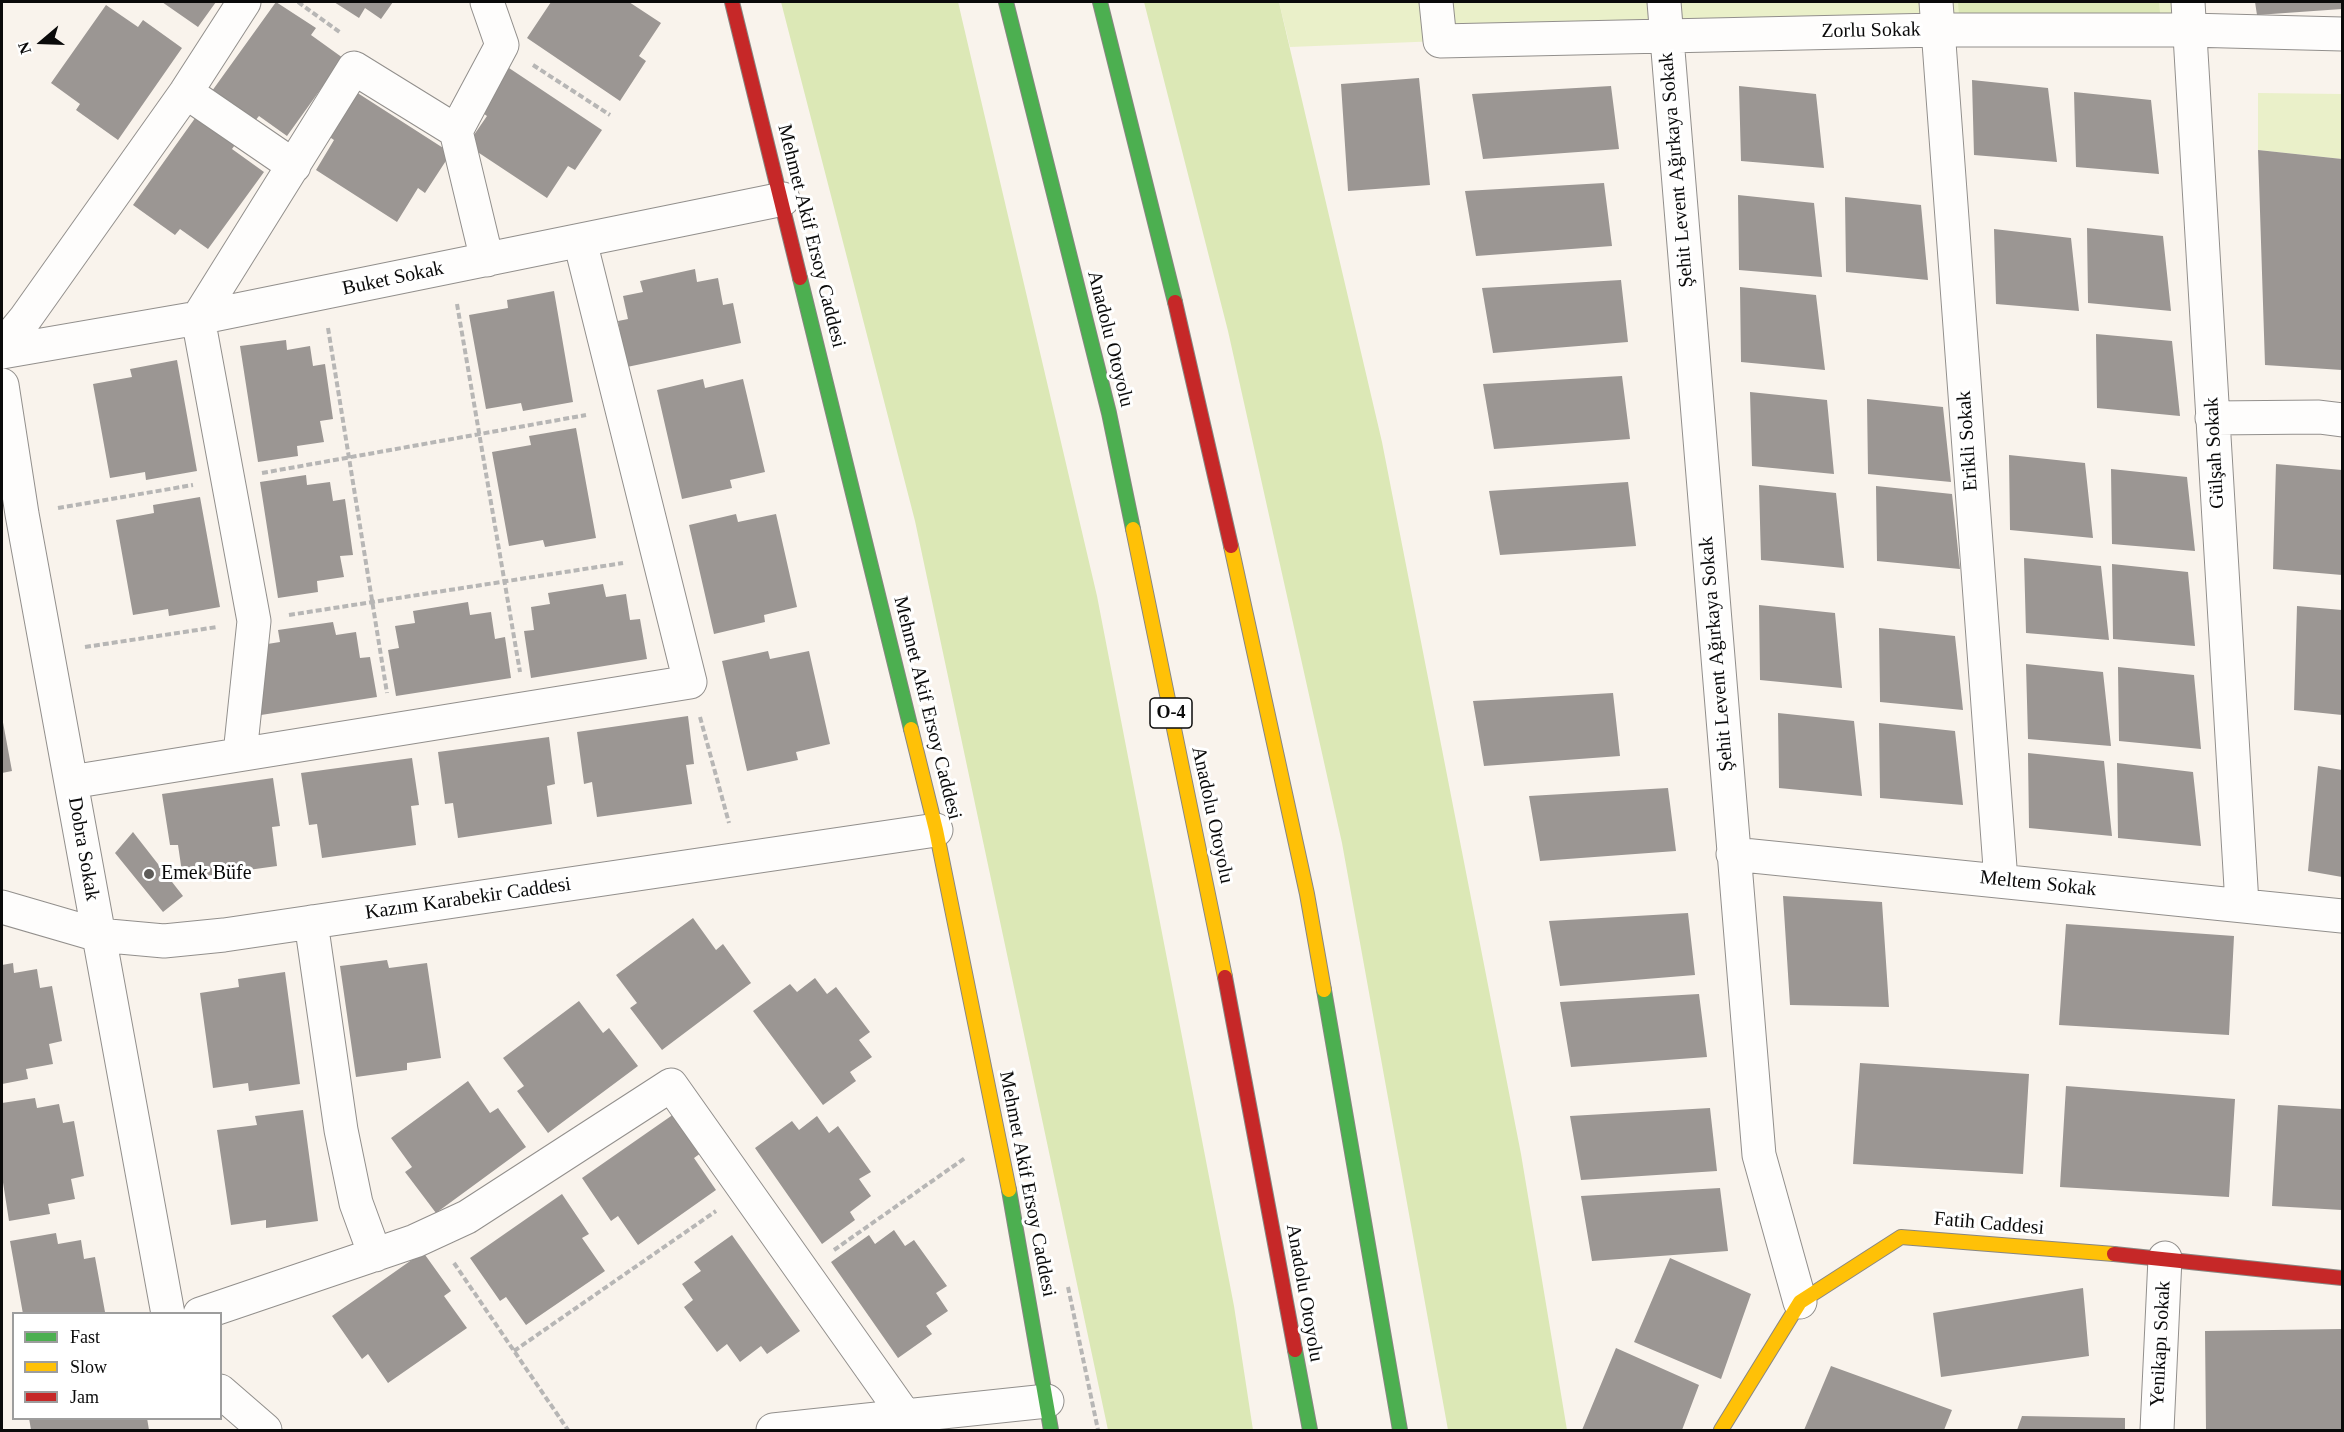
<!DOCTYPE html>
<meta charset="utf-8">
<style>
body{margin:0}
#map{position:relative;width:2344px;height:1432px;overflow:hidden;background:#f9f3ec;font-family:"Times New Roman",serif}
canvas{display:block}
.frame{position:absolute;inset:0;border:3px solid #0a0a0a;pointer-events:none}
.legend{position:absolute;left:12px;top:1312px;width:210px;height:108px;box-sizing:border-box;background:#fff;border:2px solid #9d9d9d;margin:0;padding:8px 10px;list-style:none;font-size:18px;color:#0a0a0a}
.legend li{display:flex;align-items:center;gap:12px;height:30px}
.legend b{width:30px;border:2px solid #9d9d9d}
.north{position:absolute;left:12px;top:12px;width:60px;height:60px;-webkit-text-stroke:4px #fff;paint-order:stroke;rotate:251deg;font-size:16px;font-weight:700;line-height:24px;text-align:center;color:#0a0a0a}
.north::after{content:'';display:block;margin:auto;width:21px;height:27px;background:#0a0a0a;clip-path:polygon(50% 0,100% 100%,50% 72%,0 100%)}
</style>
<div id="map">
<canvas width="2344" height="1432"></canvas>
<div class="frame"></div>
<ul class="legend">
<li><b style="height:8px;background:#4caf50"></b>Fast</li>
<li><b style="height:8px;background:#ffc107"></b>Slow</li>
<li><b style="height:8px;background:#c62828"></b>Jam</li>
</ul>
<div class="north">N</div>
</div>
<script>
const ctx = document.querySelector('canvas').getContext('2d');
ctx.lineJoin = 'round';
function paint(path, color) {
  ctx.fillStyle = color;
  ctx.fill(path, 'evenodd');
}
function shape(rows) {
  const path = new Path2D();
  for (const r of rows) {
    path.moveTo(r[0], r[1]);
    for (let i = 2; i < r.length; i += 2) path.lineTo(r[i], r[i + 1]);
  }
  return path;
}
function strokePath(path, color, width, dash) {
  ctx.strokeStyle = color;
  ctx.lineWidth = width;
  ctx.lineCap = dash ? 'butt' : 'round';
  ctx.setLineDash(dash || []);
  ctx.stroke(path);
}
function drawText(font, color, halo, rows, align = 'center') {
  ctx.font = font + ' "Times New Roman",serif';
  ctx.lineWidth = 6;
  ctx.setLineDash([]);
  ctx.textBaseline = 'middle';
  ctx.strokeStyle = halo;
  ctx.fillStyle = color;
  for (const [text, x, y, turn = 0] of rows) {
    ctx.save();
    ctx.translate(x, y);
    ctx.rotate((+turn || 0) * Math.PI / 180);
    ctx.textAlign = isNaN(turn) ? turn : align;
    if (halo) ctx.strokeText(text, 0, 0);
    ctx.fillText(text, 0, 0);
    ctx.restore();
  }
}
const green = shape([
 [1279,2,2188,2,2189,30,1440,41,1290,47],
 [2258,93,2342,94,2342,159,2258,150]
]);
const forest = shape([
 [781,2,958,2,1097,596,1234,1306,1253,1430,1108,1430,915,521],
 [1144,2,1279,2,1382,442,1521,1154,1567,1430,1448,1430,1342,843,1228,331],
 [1958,2,2159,2,2160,13,1959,15]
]);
const building = shape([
 [162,2,216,2,198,27],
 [276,2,316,28,311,35,343,58,287,136,259,116,254,122,212,91],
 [334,2,393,2,381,19,365,8,359,18],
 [551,2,629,2,661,23,639,56,646,61,620,101,527,38],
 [2255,2,2342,2,2342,9,2257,15],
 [106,5,138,27,143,20,182,48,118,140,76,110,80,104,51,83],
 [509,68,602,130,575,170,568,166,547,198,467,145,487,116,480,111],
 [1419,78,1430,185,1348,191,1341,84],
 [1972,80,2048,88,2057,162,1974,155],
 [1611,86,1619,149,1483,159,1472,94],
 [1739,86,1816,94,1824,168,1741,161],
 [356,92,451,153,425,193,418,188,397,222,316,170,334,140,328,136],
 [2074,92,2151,100,2159,174,2076,167],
 [198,114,237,142,232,149,264,172,208,249,180,229,175,235,133,205],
 [2258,150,2342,159,2342,370,2265,365],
 [1604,183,1612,246,1476,256,1465,191],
 [1738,195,1814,203,1822,277,1739,270],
 [1845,197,1921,205,1928,280,1846,272],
 [2087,228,2163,236,2171,311,2088,303],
 [1994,229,2071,238,2079,311,1996,304],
 [695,269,697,282,718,278,723,305,733,303,741,343,627,367,618,321,628,319,623,296,643,292,640,281],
 [1621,280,1628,342,1493,353,1482,288],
 [1740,287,1816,295,1825,370,1741,362],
 [554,291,573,402,523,411,521,403,486,409,469,315,508,308,507,300],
 [2096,334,2172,341,2180,416,2097,408],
 [286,340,287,350,310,346,313,366,325,364,333,419,320,421,324,442,297,446,298,456,258,462,240,346],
 [177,360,197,471,146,480,145,472,110,478,93,384,132,377,130,369],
 [1622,376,1630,439,1494,449,1483,384],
 [703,379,705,388,743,379,765,472,730,480,732,488,682,499,657,390],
 [1750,392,1827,400,1834,474,1752,466],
 [1867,399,1943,407,1951,482,1868,474],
 [576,428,596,538,545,547,543,540,509,546,492,452,531,445,529,436],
 [2009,455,2085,463,2093,538,2010,530],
 [2276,464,2342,470,2342,575,2273,569],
 [2111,469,2187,477,2195,551,2112,544],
 [306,475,307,485,330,482,333,501,345,499,353,555,340,556,344,577,317,581,318,592,278,598,260,482],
 [1628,482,1636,546,1500,555,1489,491],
 [1759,485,1836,493,1844,568,1761,560],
 [1876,486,1952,494,1960,569,1877,561],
 [200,497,220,607,169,616,168,609,133,615,116,520,154,513,153,505],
 [736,514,738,522,776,514,797,607,764,615,765,622,714,634,689,525],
 [2024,558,2101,566,2109,640,2026,633],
 [2112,564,2188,572,2195,646,2113,639],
 [603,584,606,597,626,594,630,620,640,619,647,659,531,678,524,631,534,630,531,607,550,604,548,593],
 [468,602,470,615,491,612,495,639,505,637,511,678,396,696,388,650,399,648,395,626,415,623,413,611],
 [1759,605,1835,613,1842,688,1760,680],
 [2297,606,2342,610,2342,715,2294,710],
 [333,622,336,635,356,632,360,658,370,657,377,697,261,715,254,670,261,645,280,642,278,630],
 [1879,628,1955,636,1963,710,1880,702],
 [768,651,770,659,809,651,830,744,796,752,798,760,747,771,722,661],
 [2026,664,2103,672,2111,746,2028,739],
 [2118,667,2194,675,2201,749,2119,741],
 [1613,693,1620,756,1484,766,1473,701],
 [1778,713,1854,721,1862,796,1779,788],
 [688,716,694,764,686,765,692,804,597,817,592,782,584,784,577,732],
 [2,717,12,771,2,773],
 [1879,723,1955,731,1963,805,1880,798],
 [549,737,555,784,547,786,552,824,458,838,453,803,445,804,438,752],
 [2028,753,2104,761,2112,836,2029,828],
 [412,758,419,805,411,806,416,845,322,858,317,824,309,825,301,773],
 [2117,763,2193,772,2201,846,2118,838],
 [2318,766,2342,770,2342,877,2308,871],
 [273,778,280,826,272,827,277,866,183,879,178,845,170,845,162,794],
 [1668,788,1676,851,1540,861,1529,796],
 [133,832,183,896,163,912,115,853],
 [1783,896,1882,902,1889,1007,1790,1005],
 [1688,913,1695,975,1560,986,1549,921],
 [693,918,716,950,723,944,751,983,662,1050,630,1008,637,1003,616,975],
 [2066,924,2234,936,2229,1035,2059,1025],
 [387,960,389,968,427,963,441,1058,407,1063,407,1070,356,1077,340,966],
 [13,963,14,973,37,969,40,988,52,986,62,1041,49,1044,53,1064,26,1069,28,1079,2,1084,2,965],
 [285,972,300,1084,249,1091,248,1083,213,1088,200,993,239,987,238,979],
 [815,978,827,994,836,987,870,1032,859,1040,872,1057,850,1072,856,1081,823,1105,753,1011,790,984,797,992],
 [1699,994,1707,1057,1571,1067,1560,1002],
 [579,1001,603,1033,609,1028,638,1066,548,1133,517,1091,524,1086,503,1058],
 [1860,1063,2029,1074,2023,1174,1853,1164],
 [468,1081,490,1113,498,1108,526,1147,436,1213,405,1172,412,1167,391,1138],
 [2066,1086,2235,1099,2229,1197,2060,1187],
 [35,1098,37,1108,59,1104,63,1123,74,1121,84,1176,71,1179,75,1199,48,1204,50,1214,9,1221,2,1176,2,1103],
 [2278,1105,2342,1109,2342,1210,2272,1206],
 [1710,1108,1717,1171,1581,1180,1570,1116],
 [303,1110,318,1221,266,1228,266,1220,231,1225,217,1130,257,1125,255,1116],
 [674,1114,701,1153,694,1158,716,1190,638,1245,618,1216,611,1221,582,1178],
 [817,1116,829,1133,838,1126,871,1172,859,1179,871,1196,850,1212,855,1220,822,1244,755,1148,792,1121,799,1130],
 [1720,1188,1728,1251,1592,1261,1581,1196],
 [562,1194,589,1234,582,1238,605,1271,526,1325,506,1297,500,1301,470,1258],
 [894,1230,905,1246,914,1240,947,1286,936,1293,948,1311,926,1326,932,1334,898,1358,831,1262,869,1235,875,1244],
 [56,1233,58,1244,81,1240,84,1259,95,1257,105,1312,23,1314,10,1241],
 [732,1235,800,1331,767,1354,761,1346,740,1362,727,1344,717,1352,684,1307,693,1300,682,1284,701,1271,694,1262],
 [423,1252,451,1291,444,1296,467,1328,388,1383,368,1354,362,1359,332,1316],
 [1670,1258,1751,1294,1721,1379,1634,1342],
 [2083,1288,2089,1356,1941,1377,1933,1313],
 [2342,1329,2342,1430,2206,1430,2205,1331],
 [1616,1348,1699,1385,1682,1430,1582,1430],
 [1831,1366,1952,1410,1944,1430,1804,1430],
 [2022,1416,2125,1418,2125,1430,2017,1430],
 [29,1418,147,1418,149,1430,31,1430]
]);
const path = shape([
 [298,2,341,33],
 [533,65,610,115],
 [457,304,520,672],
 [328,328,387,693],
 [262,473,586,415],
 [58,508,193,485],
 [289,615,623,563],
 [85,647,217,627],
 [700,717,729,823],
 [834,1250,965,1158],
 [454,1263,568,1430],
 [1068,1287,1098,1430],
 [514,1351,716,1211]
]);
const street = shape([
 [1436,2,1440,41,1938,30,2189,30,2342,34],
 [1664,2,1759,1155,1800,1302],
 [1936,2,2001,881],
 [2188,2,2242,904],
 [186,92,294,166],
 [487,260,456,131,502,45,487,2],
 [2,347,25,319,186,92,244,2],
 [2,352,198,318,783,199],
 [2,385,22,514,168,1314],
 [2212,418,2319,417,2342,420],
 [240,754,254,621,198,318,354,68,456,131],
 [71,782,690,682,580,241],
 [1733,854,2342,916],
 [2,907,98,935,164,941,224,935,936,830],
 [311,922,341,1130,356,1203,375,1255],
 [200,1314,415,1241,467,1217,671,1085,905,1416],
 [220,1391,265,1430],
 [773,1430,1047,1401],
 [2157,1430,2165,1258]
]);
const fast = shape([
 [1006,2,1109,413,1133,529],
 [1100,2,1175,302],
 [800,278,911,729],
 [1324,990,1400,1430],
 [1009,1190,1051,1430],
 [1295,1350,1310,1430]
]);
const slow = shape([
 [1133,529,1225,977],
 [1231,546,1307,894,1324,990],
 [911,729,936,830,1009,1190],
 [1721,1430,1800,1302,1901,1237,2114,1254]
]);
const jam = shape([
 [732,2,800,278],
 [1175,302,1231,546],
 [1225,977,1295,1350],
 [2114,1254,2342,1278]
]);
const markers = [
 [149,874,6,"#5e5c59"]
];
const shields = [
 [1171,713,42]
];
const shieldNames = [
 ["O-4",1171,713]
];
const streetNames = [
 ["Zorlu Sokak",1871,31,-1],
 ["Şehit Levent Ağırkaya Sokak",1677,170,-95],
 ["Mehmet Akif Ersoy Caddesi",811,236,76],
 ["Buket Sokak",393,279,-12],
 ["Anadolu Otoyolu",1110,339,76],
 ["Erikli Sokak",1968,441,-94],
 ["Gülşah Sokak",2215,453,-93],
 ["Şehit Levent Ağırkaya Sokak",1717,654,-95],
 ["Mehmet Akif Ersoy Caddesi",927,708,76],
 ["Anadolu Otoyolu",1212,815,78],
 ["Dobra Sokak",83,849,80],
 ["Meltem Sokak",2038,884,6],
 ["Kazım Karabekir Caddesi",468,899,-8],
 ["Mehmet Akif Ersoy Caddesi",1027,1184,79],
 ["Fatih Caddesi",1989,1224,5],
 ["Anadolu Otoyolu",1304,1293,80],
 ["Yenikapı Sokak",2161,1344,-87]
];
const poiNames = [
 ["Emek Büfe",161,874]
];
paint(green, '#eaf0c9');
paint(forest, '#dce8b6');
paint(building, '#9b9693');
strokePath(street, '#928f8c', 35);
strokePath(fast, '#888682', 16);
strokePath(slow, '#888682', 16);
strokePath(jam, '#888682', 16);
strokePath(path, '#b7b6b5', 4, [6, 3]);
strokePath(street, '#fefdfc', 33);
strokePath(fast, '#4caf50', 14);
strokePath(slow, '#ffc107', 14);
strokePath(jam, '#c62828', 14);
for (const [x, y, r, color] of markers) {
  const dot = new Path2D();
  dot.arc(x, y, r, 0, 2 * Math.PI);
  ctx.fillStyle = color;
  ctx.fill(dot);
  strokePath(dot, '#fff', 2);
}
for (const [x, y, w] of shields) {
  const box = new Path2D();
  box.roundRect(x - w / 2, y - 15, w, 30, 4.5);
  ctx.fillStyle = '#fff';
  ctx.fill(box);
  strokePath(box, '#0a0a0a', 1.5);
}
drawText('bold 18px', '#0a0a0a', null, shieldNames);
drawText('20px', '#0a0a0a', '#fff', streetNames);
drawText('20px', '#0a0a0a', '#fff', poiNames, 'left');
</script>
